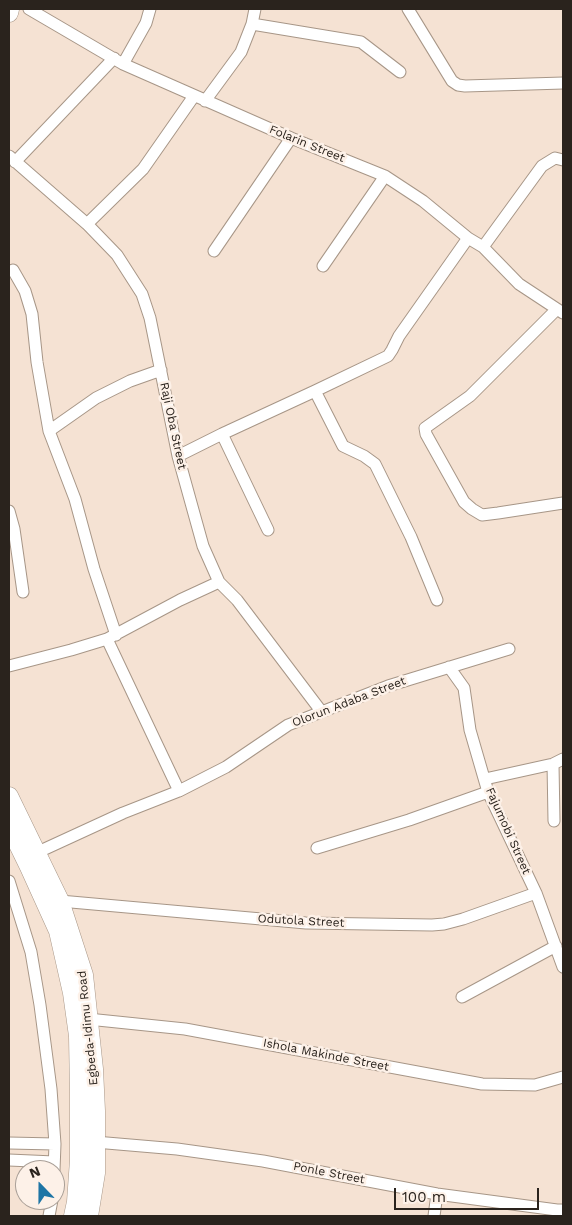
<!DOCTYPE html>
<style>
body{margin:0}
#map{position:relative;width:572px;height:1225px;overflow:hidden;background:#f5e2d3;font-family:"Work Sans",sans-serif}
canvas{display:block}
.frame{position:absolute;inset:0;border:10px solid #2a231d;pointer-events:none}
.north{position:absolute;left:15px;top:1160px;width:50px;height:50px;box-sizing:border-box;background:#fdf1e8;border:1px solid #a99f97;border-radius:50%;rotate:338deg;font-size:14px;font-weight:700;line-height:20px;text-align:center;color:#2a231d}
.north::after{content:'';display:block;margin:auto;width:18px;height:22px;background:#1e75a5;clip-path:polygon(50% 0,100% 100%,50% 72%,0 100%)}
.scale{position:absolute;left:394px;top:1188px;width:145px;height:22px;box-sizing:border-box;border:2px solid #2a231d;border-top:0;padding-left:6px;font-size:15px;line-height:18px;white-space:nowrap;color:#2a231d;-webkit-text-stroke:4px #fdf1e8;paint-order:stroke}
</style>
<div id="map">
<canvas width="572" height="1225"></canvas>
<div class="frame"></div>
<div class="north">N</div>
<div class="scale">100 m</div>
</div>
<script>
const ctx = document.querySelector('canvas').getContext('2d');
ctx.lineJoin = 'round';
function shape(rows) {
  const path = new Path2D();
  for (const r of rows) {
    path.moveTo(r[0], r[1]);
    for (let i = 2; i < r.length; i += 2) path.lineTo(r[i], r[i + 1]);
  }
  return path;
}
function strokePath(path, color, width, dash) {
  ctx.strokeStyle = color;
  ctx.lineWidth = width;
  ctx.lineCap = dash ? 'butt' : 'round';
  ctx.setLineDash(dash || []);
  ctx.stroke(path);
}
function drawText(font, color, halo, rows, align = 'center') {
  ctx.font = font + ' "Work Sans",sans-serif';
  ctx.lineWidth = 5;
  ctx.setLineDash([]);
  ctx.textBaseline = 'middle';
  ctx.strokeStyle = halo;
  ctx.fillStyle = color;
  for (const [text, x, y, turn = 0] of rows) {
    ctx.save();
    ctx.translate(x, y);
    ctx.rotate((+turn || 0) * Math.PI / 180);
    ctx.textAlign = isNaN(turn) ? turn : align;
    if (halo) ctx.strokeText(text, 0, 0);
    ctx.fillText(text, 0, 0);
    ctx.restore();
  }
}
const street = shape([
 [29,9,123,64,291,138,385,176,423,201,468,238,483,247,519,284,563,313],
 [408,9,452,81,458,85,465,86,563,83],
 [252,24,361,42,400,72],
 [123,64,146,23,150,9],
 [205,101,241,52,252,24,255,9],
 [9,156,87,224,117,255,142,294,150,318,178,456,203,546,219,582,237,600,321,711],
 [15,162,114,58],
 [87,224,143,169,194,96],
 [483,247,542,166,555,158,563,160],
 [214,251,291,138],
 [323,266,385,176],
 [13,270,25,291,32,314,37,362,49,431,75,499,94,569,116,635],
 [557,309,470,396,425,428,426,434,431,443,464,502,472,509,482,515,498,513,563,503],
 [315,391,343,446,364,456,375,464,411,537,437,600],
 [49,431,96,398,130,381,161,370],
 [222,434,268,530],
 [178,456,222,434,315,391,388,356,392,350,399,336,468,238],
 [9,511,14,529,23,592],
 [107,639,179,791],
 [9,666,71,650,107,639,180,600,219,582],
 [449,667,464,688,470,730,488,792,536,893,563,967],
 [553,764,554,821],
 [485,779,553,764,563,759],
 [317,848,409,820,488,792],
 [36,853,123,813,179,791,226,767,288,725,388,686,509,649],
 [9,881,31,952,40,1005,51,1089,55,1144,54,1170],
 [60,901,306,923,432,925,444,924,463,919,536,893],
 [462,997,556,946],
 [88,1019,185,1029,482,1084,535,1085,563,1077],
 [95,1142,177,1149,263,1161,437,1194,557,1210,563,1210],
 [9,1143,55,1144],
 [9,1160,54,1162],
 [49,1216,52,1200],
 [434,1216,437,1194]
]);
const primary = shape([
 [9,13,10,9],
 [9,796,60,901,84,975,94,1069,96,1111,96,1173,89,1216],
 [9,826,29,867,58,931,72,993,78,1036,79,1093,79,1160,76,1202,73,1216]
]);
const streetNames = [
 ["Folarin Street",307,144,22],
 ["Raji Oba Street",173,426,78],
 ["Olorun Adaba Street",349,702,-21],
 ["Fajumobi Street",508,831,66],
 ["Odutola Street",301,921,3],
 ["Egbeda-Idimu Road",88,1028,-96],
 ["Ishola Makinde Street",326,1055,11],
 ["Ponle Street",329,1173,11]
];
strokePath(street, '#a79687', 13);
strokePath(primary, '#a79687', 19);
strokePath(street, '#fff', 11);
strokePath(primary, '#fff', 18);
drawText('12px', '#2a231d', '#fdf1e8', streetNames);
</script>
